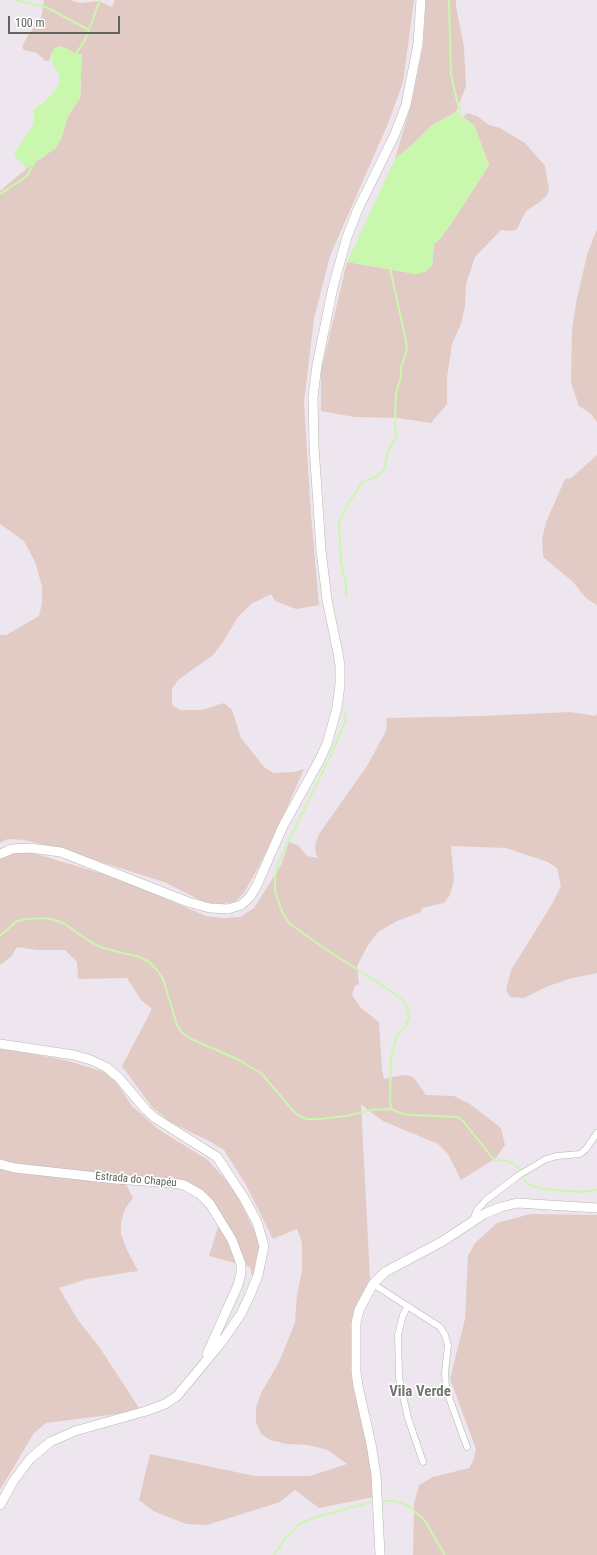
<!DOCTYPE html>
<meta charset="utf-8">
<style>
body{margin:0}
#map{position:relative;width:597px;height:1555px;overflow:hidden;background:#eee6ee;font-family:"Roboto Condensed",sans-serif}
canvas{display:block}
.scale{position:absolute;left:8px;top:16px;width:112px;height:18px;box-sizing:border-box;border:2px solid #60655e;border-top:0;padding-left:5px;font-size:12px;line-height:14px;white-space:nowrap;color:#60655e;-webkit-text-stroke:3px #fff;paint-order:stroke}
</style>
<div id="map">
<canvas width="597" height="1555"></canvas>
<div class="scale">100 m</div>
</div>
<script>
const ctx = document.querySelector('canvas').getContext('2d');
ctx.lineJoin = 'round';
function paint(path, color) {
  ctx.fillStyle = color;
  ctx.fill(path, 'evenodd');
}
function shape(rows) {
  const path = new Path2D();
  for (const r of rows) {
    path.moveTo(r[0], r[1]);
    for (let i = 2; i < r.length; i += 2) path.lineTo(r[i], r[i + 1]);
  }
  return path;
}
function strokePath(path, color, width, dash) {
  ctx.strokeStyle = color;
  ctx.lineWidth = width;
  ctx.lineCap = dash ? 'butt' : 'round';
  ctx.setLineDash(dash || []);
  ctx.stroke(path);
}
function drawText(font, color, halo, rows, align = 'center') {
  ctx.font = font + ' "Roboto Condensed",sans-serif';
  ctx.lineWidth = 3;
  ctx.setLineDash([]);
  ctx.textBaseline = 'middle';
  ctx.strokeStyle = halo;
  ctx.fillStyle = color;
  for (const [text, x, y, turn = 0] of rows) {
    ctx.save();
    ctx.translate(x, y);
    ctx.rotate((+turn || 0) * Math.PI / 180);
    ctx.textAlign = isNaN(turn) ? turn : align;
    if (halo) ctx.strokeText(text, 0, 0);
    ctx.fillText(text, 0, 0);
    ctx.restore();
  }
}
const green = shape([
 [44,0,70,0,81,3,99,1,112,7,115,0,414,0,403,83,387,126,330,256,314,319,304,402,311,514,319,605,296,609,275,601,271,594,251,604,238,617,223,642,213,655,178,680,172,689,172,705,180,710,202,710,224,703,232,710,241,738,265,768,274,773,294,772,304,769,278,828,258,868,244,893,235,902,219,904,206,903,164,882,57,848,24,840,8,839,0,843,0,635,6,635,39,616,42,603,42,586,35,562,24,541,0,524,0,191,33,163,45,156,62,137,68,116,80,98,81,87,81,74,78,54,55,48,52,52,49,61,45,61,37,53,24,50,22,47,27,37,41,18],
 [426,0,456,0,456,6,464,47,466,86,456,112,432,125,413,144,395,159,412,101,423,47],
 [467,113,477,116,489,125,500,128,525,143,545,166,549,190,547,195,541,201,526,211,517,229,513,231,501,230,475,257,466,284,465,306,461,324,452,344,447,378,447,404,431,423,398,418,354,417,321,411,321,371,347,262,416,274,432,266,434,244,439,240,453,221,489,165,474,125,463,117],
 [597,229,597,422,590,413,579,406,571,383,572,331,576,303,587,255],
 [597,455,597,605,586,598,573,582,543,557,542,539,546,522,565,479,571,478],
 [570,712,596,716,597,713,597,973,569,979,546,987,524,998,510,997,506,990,511,970,552,904,561,886,557,868,548,862,506,848,451,846,454,880,450,895,444,903,422,908,421,912,397,921,378,932,368,945,357,966,359,984,355,986,352,995,361,1008,379,1022,382,1070,384,1079,403,1075,410,1076,414,1078,426,1095,454,1096,470,1104,501,1128,505,1145,496,1158,461,1180,448,1154,438,1144,383,1121,369,1111,361,1104,370,1278,358,1311,356,1326,374,1497,319,1508,295,1490,280,1502,207,1525,186,1524,153,1511,139,1500,150,1454,255,1476,310,1476,347,1464,328,1450,308,1445,286,1444,270,1440,261,1434,256,1422,256,1408,261,1393,279,1362,295,1323,297,1295,302,1271,302,1243,297,1229,273,1239,246,1185,224,1150,209,1141,170,1122,152,1107,122,1066,152,1009,141,1000,127,978,78,979,77,962,65,950,37,950,17,947,11,957,0,965,0,859,7,853,14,852,33,853,120,879,206,916,224,918,240,917,254,908,281,865,289,842,299,846,307,856,319,858,316,855,315,845,319,834,367,766,386,731,387,718,481,716],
 [0,1048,65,1060,111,1074,132,1106,158,1129,208,1160,234,1189,262,1246,265,1270,254,1285,250,1267,209,1256,220,1220,193,1188,126,1184,133,1198,125,1209,121,1222,121,1234,127,1250,138,1271,87,1279,59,1288,78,1320,100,1348,141,1411,46,1423,34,1433,0,1490],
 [530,1214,597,1215,597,1555,413,1555,414,1504,419,1485,433,1477,469,1468,473,1461,476,1449,450,1379,465,1319,468,1256,475,1243,497,1223]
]);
const water = shape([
 [61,46,78,54,82,54,80,98,68,116,62,137,56,148,27,168,17,159,14,154,32,127,34,120,34,109,44,102,58,87,60,80,59,74,54,67,51,58,52,52,55,48],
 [456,112,474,125,489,165,453,221,439,240,434,244,432,266,425,272,416,274,347,262,395,159,413,144,432,125]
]);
const stream = shape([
 [14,0,46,7,89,30],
 [449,0,451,75,460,113,458,116],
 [75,55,85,40,100,0],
 [0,194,26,177,36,160],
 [346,596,346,584,341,562,339,522,348,504,362,482,376,477,384,470,388,451,396,437,395,421,396,393,401,377,401,368,406,353,407,346,390,268],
 [346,711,345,722,330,757,279,861,275,877,275,891,282,912,289,923,324,948,395,994,403,1001,407,1007,409,1017,406,1026,397,1034,391,1058,390,1100,391,1109],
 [0,936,17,921,28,919,44,918,55,920,65,924,89,941,103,948,139,957,148,961,157,970,163,979,177,1025,182,1033,191,1039,237,1059,261,1073,295,1113,301,1117,307,1119,320,1119,346,1116,371,1110,391,1109,403,1114,413,1115,457,1117,463,1121,495,1161,501,1160,513,1163,522,1171],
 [524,1179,528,1184,541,1189,583,1192,597,1190],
 [384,1501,394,1501,408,1505,425,1521,445,1555],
 [274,1555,286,1537,301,1523,317,1517,371,1502]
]);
const street = shape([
 [473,1220,477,1210,486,1200,519,1175,546,1159,557,1156,580,1154,586,1149,597,1133],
 [373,1284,440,1327,445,1335,448,1345,445,1373,446,1387,450,1400,467,1447],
 [408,1306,403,1315,398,1335,399,1378,408,1418,423,1462]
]);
const secondary = shape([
 [0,854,12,849,30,848,61,852,188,902,210,908,228,909,241,905,250,897,257,885,283,826,319,761,327,744,337,708,340,684,340,666,338,653,327,600,321,550,314,446,313,397,317,365,333,287,347,237,358,209,395,134,406,105,418,44,421,0],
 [0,1044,74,1055,91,1060,106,1067,119,1078,146,1110,155,1118,217,1157,244,1198,257,1222,264,1246,258,1275,250,1295,241,1314,221,1343,177,1396,165,1404,146,1411,75,1431,50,1442,30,1459,14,1480,0,1505],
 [0,1164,15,1168,115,1179,173,1183,184,1185,200,1194,210,1204,232,1240,241,1264,241,1273,238,1285,207,1354],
 [380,1555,376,1475,371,1444,358,1386,356,1372,356,1323,359,1310,373,1284,385,1272,443,1241,484,1214,501,1207,517,1203,597,1208]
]);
const streetNames = [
 ["Estrada do Chapéu",136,1180,5]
];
const districtNames = [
 ["Vila Verde",420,1392]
];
paint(green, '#e3cbc5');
paint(water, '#caf7ae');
strokePath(stream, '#caf7ae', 2);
strokePath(street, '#b2b7b1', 7);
strokePath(secondary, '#b4b9b2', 10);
strokePath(street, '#fff', 6);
strokePath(secondary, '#fff', 9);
drawText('11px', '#60655e', '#fff', streetNames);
drawText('bold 15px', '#71776f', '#fff', districtNames);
</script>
